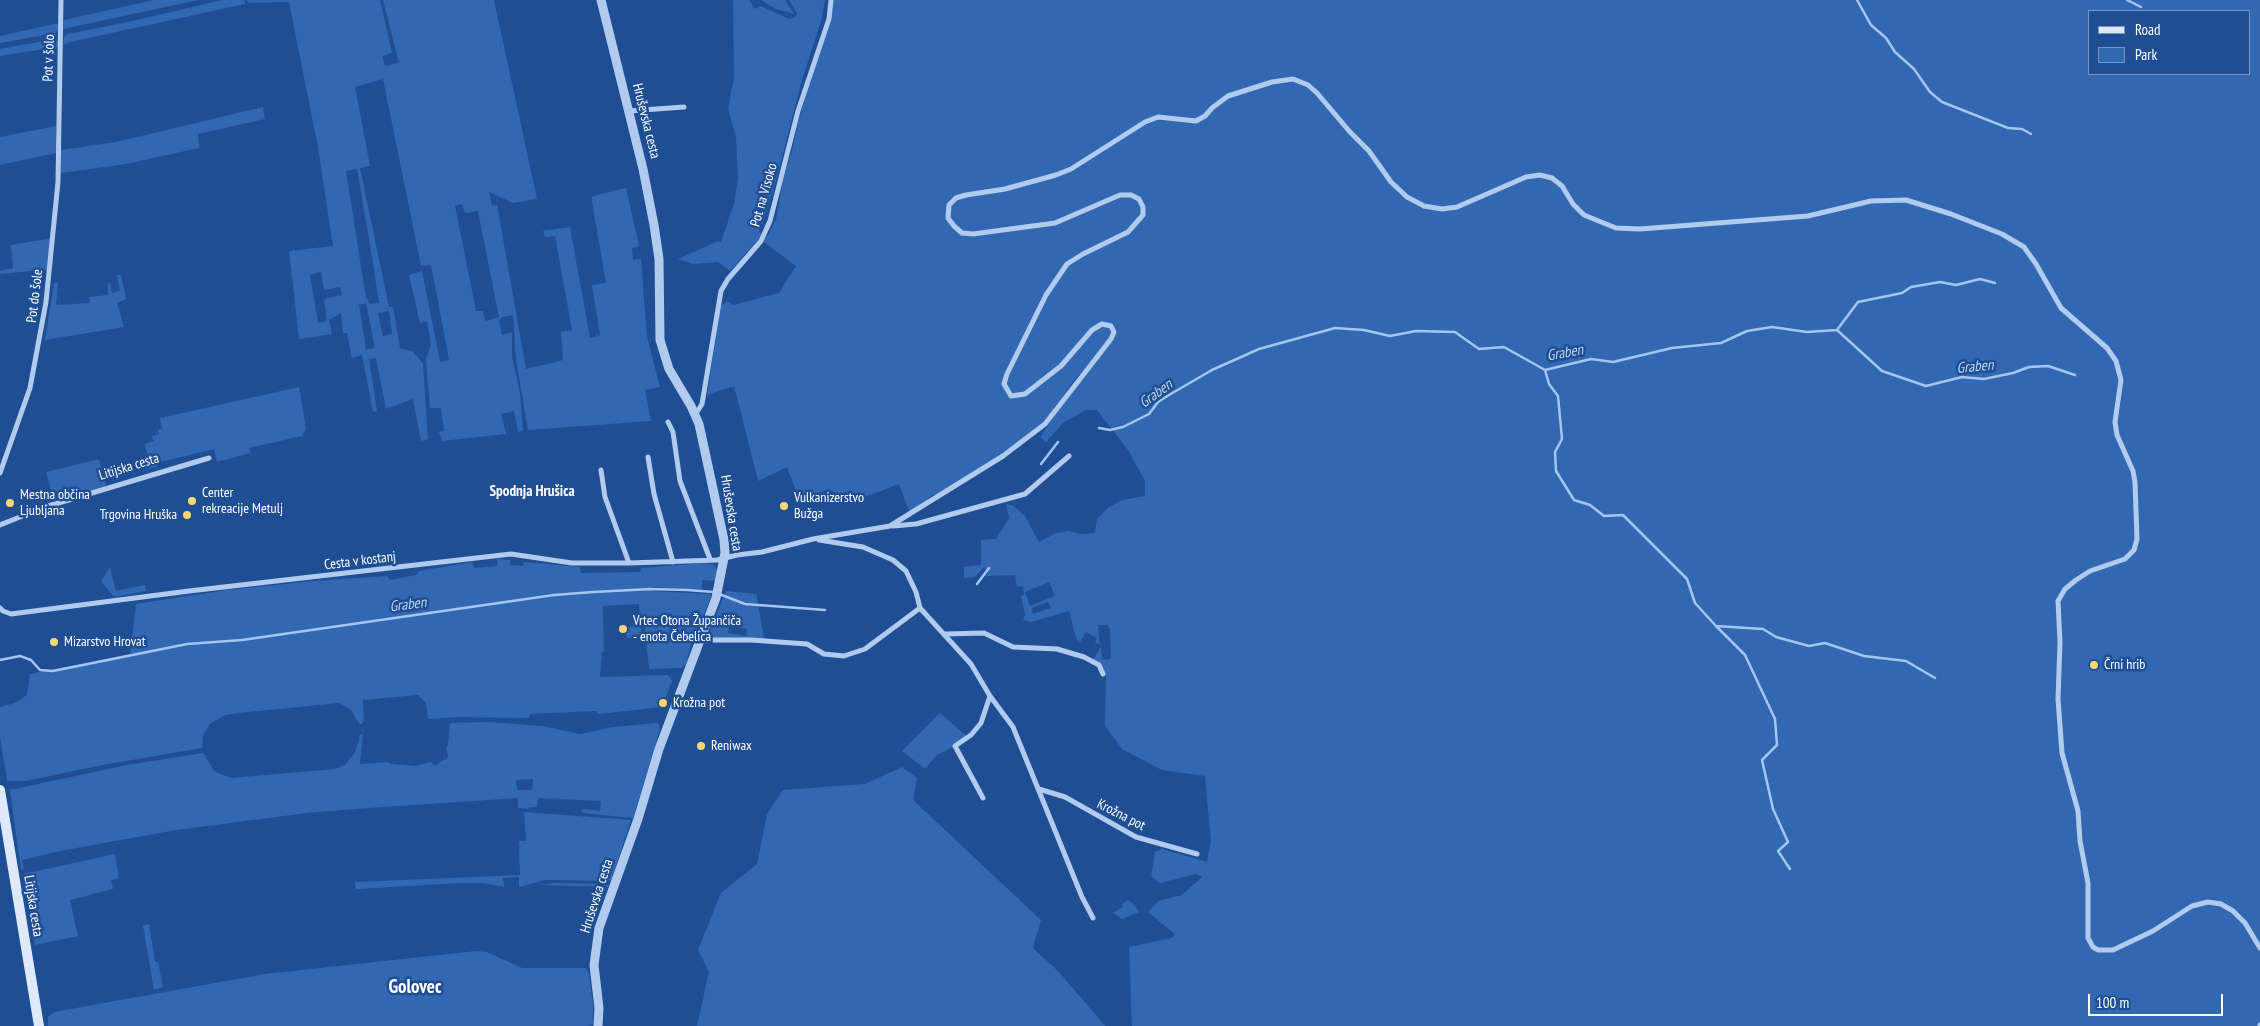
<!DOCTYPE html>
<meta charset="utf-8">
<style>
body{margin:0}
#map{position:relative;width:2260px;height:1026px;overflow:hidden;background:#1f4e94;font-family:"PT Sans Narrow",sans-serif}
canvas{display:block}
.legend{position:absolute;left:2088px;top:10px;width:162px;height:65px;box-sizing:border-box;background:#1f4e94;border:1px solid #7995bf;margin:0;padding:6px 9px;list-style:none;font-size:15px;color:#fff}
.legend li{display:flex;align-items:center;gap:10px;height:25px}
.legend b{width:25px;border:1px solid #7995bf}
.scale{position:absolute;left:2088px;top:994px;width:135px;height:22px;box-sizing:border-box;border:2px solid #fff;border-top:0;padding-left:6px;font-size:15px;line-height:18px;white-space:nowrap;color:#fff;-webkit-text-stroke:4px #1f4e94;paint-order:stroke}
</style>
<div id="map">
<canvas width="2260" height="1026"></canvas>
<ul class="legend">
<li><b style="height:6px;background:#deeafa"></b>Road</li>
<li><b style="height:14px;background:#3268b1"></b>Park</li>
</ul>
<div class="scale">100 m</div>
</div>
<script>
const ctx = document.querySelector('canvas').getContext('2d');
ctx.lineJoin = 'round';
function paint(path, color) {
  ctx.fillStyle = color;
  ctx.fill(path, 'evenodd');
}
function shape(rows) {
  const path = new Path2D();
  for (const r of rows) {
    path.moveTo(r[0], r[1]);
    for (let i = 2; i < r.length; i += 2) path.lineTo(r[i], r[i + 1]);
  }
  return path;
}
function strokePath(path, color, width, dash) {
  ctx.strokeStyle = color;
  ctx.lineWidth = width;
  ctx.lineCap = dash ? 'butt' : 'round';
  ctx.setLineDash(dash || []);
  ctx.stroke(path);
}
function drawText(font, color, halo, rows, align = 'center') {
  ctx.font = font + ' "PT Sans Narrow",sans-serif';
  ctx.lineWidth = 5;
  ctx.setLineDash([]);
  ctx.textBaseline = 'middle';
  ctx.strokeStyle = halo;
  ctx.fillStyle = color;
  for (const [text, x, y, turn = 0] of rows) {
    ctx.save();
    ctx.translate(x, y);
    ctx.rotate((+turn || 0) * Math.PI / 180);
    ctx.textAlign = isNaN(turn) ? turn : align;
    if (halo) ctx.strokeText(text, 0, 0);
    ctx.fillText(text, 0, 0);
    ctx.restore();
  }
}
const green = shape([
 [154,0,198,0,63,29,64,20],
 [222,0,244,0,245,4,70,42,63,45,64,37,68,34,128,22],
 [247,0,380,0,392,53,382,56,385,66,399,63,383,0,494,0,537,199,513,203,489,192,492,206,497,205,526,369,563,360,561,332,572,330,555,236,545,237,543,231,570,227,590,338,600,335,592,285,606,283,592,201,592,197,597,195,626,188,639,246,632,248,633,260,641,259,647,337,660,387,645,390,651,421,528,430,516,359,513,315,502,317,499,321,502,335,512,332,512,357,520,393,523,431,518,432,514,411,501,414,506,434,442,441,439,432,444,431,441,408,430,408,426,360,431,344,427,321,420,323,409,275,422,271,440,362,449,360,431,265,421,266,383,79,355,87,370,166,360,168,389,307,393,307,400,348,413,352,423,363,428,439,421,441,413,399,386,409,376,358,369,359,377,411,373,412,362,355,352,358,347,333,343,333,341,313,329,320,332,334,299,339,289,251,333,246,318,147,289,2,248,3],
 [357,169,371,251,379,303,369,304,368,299,366,298,346,171],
 [462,204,465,213,478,211,499,317,485,321,483,311,476,311,455,206],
 [321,272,324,290,340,287,342,295,324,299,327,321,318,323,310,275],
 [366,303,375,348,366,350,359,305],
 [389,311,392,334,383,336,378,313],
 [733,0,750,0,754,9,761,6,789,19,796,16,797,13,789,0,825,0,821,21,802,80,778,173,764,220,759,231,762,235,730,271,718,262,693,264,678,259,718,241,721,242,734,204,738,178,736,137,728,109,734,78],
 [761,0,785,0,794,14,776,9],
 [833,0,2260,0,2260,1026,1132,1026,1129,947,1172,938,1175,934,1148,912,1158,901,1182,895,1202,877,1196,874,1160,883,1151,876,1155,852,1162,849,1207,862,1211,841,1205,776,1162,770,1122,749,1105,726,1106,674,1092,661,1101,647,1102,659,1109,660,1111,658,1110,629,1107,625,1098,625,1100,645,1095,642,1097,638,1086,632,1080,642,1076,638,1069,611,1031,622,1023,620,1025,615,1021,596,1024,595,1023,586,1017,587,1015,575,986,576,989,571,983,568,975,577,964,578,964,567,981,565,981,540,996,539,1009,518,1006,504,1014,506,1025,516,1039,542,1056,533,1068,531,1080,534,1095,533,1097,519,1109,507,1122,500,1145,496,1145,481,1128,450,1097,410,1086,410,1063,423,1046,442,1040,437,1095,357,1075,379,1052,412,1034,434,938,496,933,495,928,498,927,502,909,511,899,484,857,500,828,490,799,498,787,467,758,481,734,386,707,395,721,306,727,301,733,305,779,293,796,266,764,242,776,220,784,175,791,154,799,119,810,81,830,24],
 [2089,11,2249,11,2249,74,2089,74],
 [1049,582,1055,596,1030,606,1025,592],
 [1048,602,1051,608,1033,614,1032,608],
 [59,23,58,31,55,33,0,43,0,36],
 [55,39,58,42,58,47,0,56,0,49],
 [263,107,265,119,198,134,199,148,126,164,61,173,61,150,116,142],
 [56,126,56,153,0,165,0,137],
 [54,238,52,269,0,274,0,271,13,268,11,245],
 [117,275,121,275,126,299,117,303,124,327,45,340,54,283,58,283,56,305,90,303,89,297,108,295,108,283,110,283,112,293,120,291],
 [299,387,306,429,302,436,249,448,250,453,217,462,214,449,157,463,157,467,142,470,140,458,148,457,145,444,154,441,152,436,159,434,158,430,162,429,160,418],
 [99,459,106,486,54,500,46,472],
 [497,559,510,560,510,565,523,566,524,562,580,567,581,573,640,572,641,568,706,563,714,565,718,572,717,581,702,580,702,590,652,587,651,591,711,594,711,597,692,641,686,664,681,668,649,669,644,619,640,619,639,604,603,606,604,652,602,652,600,677,668,675,672,681,662,707,609,713,598,714,596,711,530,714,529,718,459,717,428,719,426,703,418,695,363,700,364,720,362,724,359,724,351,710,339,703,238,713,225,715,211,723,203,735,202,748,103,765,25,781,7,781,0,736,0,707,15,703,27,695,30,674,130,654,136,604,227,590,314,581,387,576,390,580,416,575,419,571,472,562,474,568,497,566],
 [110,567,116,591,145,585,146,591,114,597,101,581],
 [726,591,756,594,765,642,712,639,708,636],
 [729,626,747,629,746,636,728,633],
 [636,626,641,628,643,637,627,638,626,627],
 [940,713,968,737,961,743,937,755,925,769,902,751],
 [486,722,543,726,580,734,613,727,657,723,660,726,659,732,633,818,582,813,583,809,600,811,601,801,538,798,537,807,529,807,529,809,518,808,518,798,368,808,307,813,176,830,60,851,22,860,24,869,21,870,10,790,127,765,203,753,215,772,231,778,335,769,345,765,354,754,359,741,359,736,363,733,360,764,387,762,392,764,416,766,430,762,436,766,441,761,447,759,448,756,446,749,448,744,450,723],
 [533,779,532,790,517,790,516,780],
 [902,767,917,778,913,800,1041,920,1033,948,1059,972,1105,1026,697,1026,709,972,698,950,721,893,757,864,767,814,783,790,865,784],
 [524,812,631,820,611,881,545,880,519,887,519,877,503,878,504,887,484,883,460,883,356,889,355,882,520,875,519,841,526,841],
 [115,854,119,878,111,880,113,889,70,900,78,936,35,945,23,874],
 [555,883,607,884,609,887,539,885],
 [1128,900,1135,905,1139,912,1122,919,1113,913,1123,907,1122,904],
 [149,924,155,962,158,962,163,987,154,990,143,926],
 [476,951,487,952,522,968,586,968,589,973,593,1005,593,1024,587,1026,48,1026,48,1017,54,1012,265,974]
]);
const stream = shape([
 [1857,0,1871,25,1886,38,1895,52,1914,69,1930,92,1942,102,2008,128,2022,129,2031,134],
 [2127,0,2141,7],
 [1837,330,1858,302,1902,293,1911,287,1940,282,1956,285,1980,279,1995,283],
 [1545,370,1549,384,1558,396,1562,439,1555,452,1556,471,1574,500,1590,505,1604,516,1623,515,1687,579,1695,603,1716,626,1763,629,1776,637,1809,646,1825,643,1864,656,1906,661,1935,678],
 [1099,428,1110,430,1123,427,1149,414,1158,402,1169,395,1212,370,1259,349,1335,328,1364,330,1390,336,1416,331,1455,332,1479,349,1504,347,1545,370,1591,359,1613,362,1672,348,1721,343,1747,331,1772,327,1807,332,1837,330,1882,371,1926,386,1962,377,1984,379,2013,373,2029,367,2048,366,2075,375],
 [1041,464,1058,442],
 [977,584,989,568],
 [1716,626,1745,655,1775,719,1777,745,1762,760,1773,809,1788,842,1778,851,1790,869],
 [0,660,20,656,31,660,40,670,53,671,187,644,242,640,554,595,593,592,651,589,687,590,714,592,745,604,825,610]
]);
const minor = shape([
 [629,111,684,107],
 [695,415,702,404,721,291,728,279,761,241,770,221,798,111,829,19,831,0],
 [668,422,673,432,680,481,710,559],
 [648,457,654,494,673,562],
 [601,470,605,497,629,563],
 [0,473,30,388,46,302,58,182,61,0],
 [0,525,45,507,209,458],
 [893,526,916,524,1025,494,1069,456],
 [0,608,3,611,11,614,189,591,511,554,572,563,629,563,717,560,737,555,762,552,813,539,890,526,1003,456,1045,424,1111,339,1114,332,1111,326,1102,324,1092,330,1061,366,1025,394,1011,396,1004,384,1007,374,1046,295,1067,264,1083,254,1128,232,1143,215,1143,207,1139,199,1131,195,1120,195,1055,223,973,234,962,233,954,226,948,218,949,205,956,198,966,195,1005,189,1056,175,1071,169,1145,122,1158,117,1196,121,1205,116,1212,108,1228,96,1272,82,1293,79,1308,85,1317,93,1350,132,1369,151,1391,182,1407,197,1424,206,1442,209,1457,207,1526,177,1540,175,1552,178,1562,186,1573,204,1584,215,1616,228,1640,229,1808,216,1871,201,1906,200,1951,214,2002,234,2024,247,2036,264,2061,308,2107,348,2116,361,2121,380,2115,422,2117,435,2133,471,2135,482,2137,539,2134,550,2125,559,2090,571,2076,580,2065,589,2058,601,2060,642,2058,699,2062,753,2078,811,2080,841,2088,883,2088,938,2093,947,2098,950,2113,950,2153,931,2192,906,2208,902,2221,904,2233,911,2245,923,2260,948],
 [920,608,971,664,990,696,1013,727,1082,897,1093,918],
 [945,634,984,633,1013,647,1057,649,1084,657,1099,665,1103,674],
 [700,640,751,640,807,644,824,654,844,656,865,649,920,608,916,592,906,571,893,560,863,547,819,540],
 [1039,789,1065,797,1136,837,1197,854],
 [983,798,955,746,971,735,981,723,990,696],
 [2260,1025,2260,1026]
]);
const tertiary = shape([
 [598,1026,599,1008,594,965,599,928,638,819,659,749,716,598,725,553,724,540,699,424,691,406,669,369,660,340,659,259,654,225,643,169,601,0]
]);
const secondary = shape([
 [0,790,39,1026]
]);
const markers = [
 [192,501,5,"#fcd871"],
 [10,503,5,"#fcd871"],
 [784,506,5,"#fcd871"],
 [187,515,5,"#fcd871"],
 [623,629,5,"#fcd871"],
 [54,642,5,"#fcd871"],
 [2094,665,5,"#fcd871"],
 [663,703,5,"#fcd871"],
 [701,746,5,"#fcd871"]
];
const streetNames = [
 ["Pot v šolo",49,58,-88],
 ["Hruševska cesta",646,121,76],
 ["Pot na Visoko",764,195,-74],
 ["Pot do šole",35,296,-83],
 ["Litijska cesta",129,467,-17],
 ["Hruševska cesta",731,513,81],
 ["Cesta v kostanj",360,561,-7],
 ["Krožna pot",1121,815,27],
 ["Hruševska cesta",597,896,-72],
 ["Litijska cesta",33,906,81]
];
const poiNames = [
 ["Center",202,493],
 ["rekreacije Metulj",202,509],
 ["Mestna občina",20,495],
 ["Ljubljana",20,511],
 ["Vulkanizerstvo",794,498],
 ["Bužga",794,514],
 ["Trgovina Hruška",177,515,"right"],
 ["Vrtec Otona Župančiča",633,621],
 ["- enota Čebelica",633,637],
 ["Mizarstvo Hrovat",64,642],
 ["Črni hrib",2104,665],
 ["Krožna pot",673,703],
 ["Reniwax",711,746]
];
const waterNames = [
 ["Graben",1565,353,-10],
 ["Graben",1975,367,-5],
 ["Graben",1156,394,-36],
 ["Graben",408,605,-7]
];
const neighbourhoodNames = [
 ["Spodnja Hrušica",532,492]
];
const districtNames = [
 ["Golovec",415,988]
];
paint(green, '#3268b1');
strokePath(stream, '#a5c5f0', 2.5);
strokePath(minor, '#b1cbee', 5);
strokePath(tertiary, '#b1cbee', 9);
strokePath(secondary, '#deeafa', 10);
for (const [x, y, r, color] of markers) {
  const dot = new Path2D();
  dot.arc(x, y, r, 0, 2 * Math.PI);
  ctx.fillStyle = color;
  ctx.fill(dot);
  strokePath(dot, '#1f4e94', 2);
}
drawText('14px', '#fff', '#1f4e94', streetNames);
drawText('14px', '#fff', '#1f4e94', poiNames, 'left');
drawText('italic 15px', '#bed5f5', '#1f4e94', waterNames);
drawText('bold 15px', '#fff', '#1f4e94', neighbourhoodNames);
drawText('bold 19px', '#fff', '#1f4e94', districtNames);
</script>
